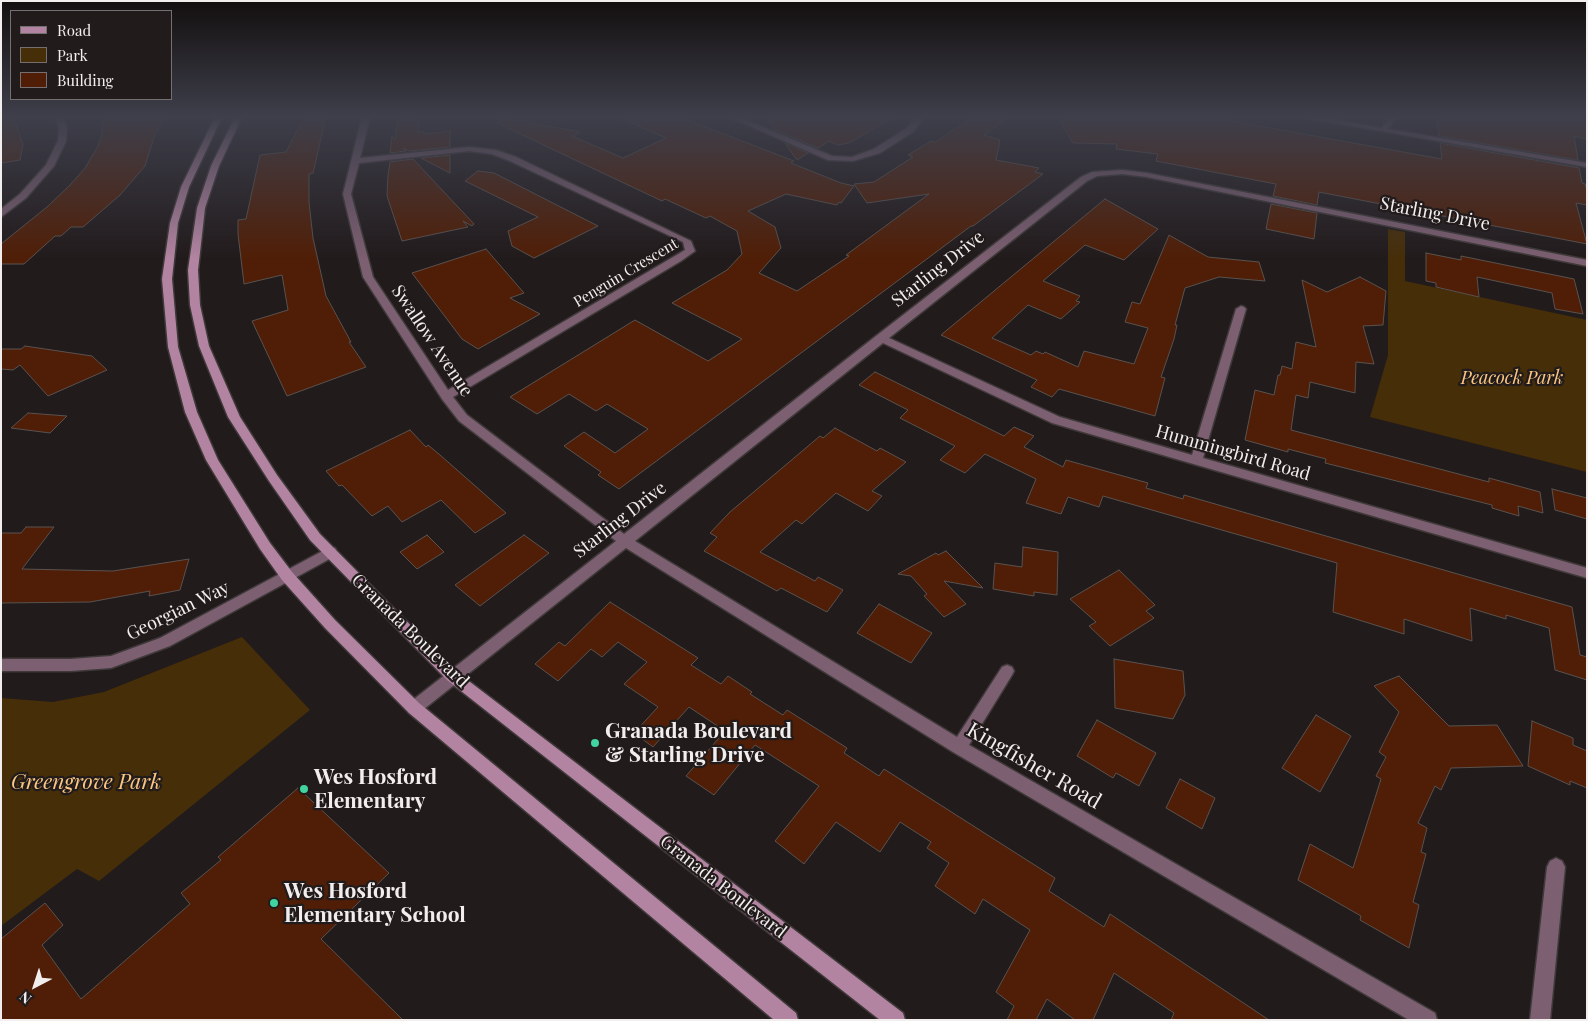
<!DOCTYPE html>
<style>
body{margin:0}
#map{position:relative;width:1588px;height:1021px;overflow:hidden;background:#221b1c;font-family:"Playfair Display",serif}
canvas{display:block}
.frame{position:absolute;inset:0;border:2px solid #f3eeee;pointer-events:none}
.legend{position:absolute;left:10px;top:10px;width:162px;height:90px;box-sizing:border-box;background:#221b1c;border:1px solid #766f70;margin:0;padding:6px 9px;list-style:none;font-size:15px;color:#f3eeee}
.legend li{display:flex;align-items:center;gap:10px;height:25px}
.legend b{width:25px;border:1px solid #766f70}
.north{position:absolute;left:10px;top:961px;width:50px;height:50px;-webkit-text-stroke:4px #221b1c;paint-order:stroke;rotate:220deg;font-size:14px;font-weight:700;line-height:20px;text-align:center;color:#f3eeee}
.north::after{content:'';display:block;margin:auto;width:18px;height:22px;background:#f3eeee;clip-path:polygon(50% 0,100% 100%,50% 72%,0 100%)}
</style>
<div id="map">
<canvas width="1588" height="1021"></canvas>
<div class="frame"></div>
<ul class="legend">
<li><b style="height:6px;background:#b384a1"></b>Road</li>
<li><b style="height:14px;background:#462e08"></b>Park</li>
<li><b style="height:14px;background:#501e06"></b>Building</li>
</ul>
<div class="north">N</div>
</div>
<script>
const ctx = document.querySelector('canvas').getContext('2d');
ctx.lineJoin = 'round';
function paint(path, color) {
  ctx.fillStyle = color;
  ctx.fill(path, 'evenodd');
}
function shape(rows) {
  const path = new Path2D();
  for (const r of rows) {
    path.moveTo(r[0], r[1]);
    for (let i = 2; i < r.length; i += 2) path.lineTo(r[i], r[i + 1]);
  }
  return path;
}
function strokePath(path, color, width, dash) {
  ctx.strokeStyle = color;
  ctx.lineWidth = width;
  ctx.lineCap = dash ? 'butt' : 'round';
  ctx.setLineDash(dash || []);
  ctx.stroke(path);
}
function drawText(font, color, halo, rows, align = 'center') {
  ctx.font = font + ' "Playfair Display",serif';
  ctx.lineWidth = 4.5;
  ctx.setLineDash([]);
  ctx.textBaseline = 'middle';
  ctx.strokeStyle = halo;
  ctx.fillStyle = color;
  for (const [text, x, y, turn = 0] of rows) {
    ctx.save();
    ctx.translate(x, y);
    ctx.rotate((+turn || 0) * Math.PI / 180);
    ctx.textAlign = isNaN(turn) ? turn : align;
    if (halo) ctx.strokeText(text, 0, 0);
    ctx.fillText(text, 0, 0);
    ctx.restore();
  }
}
const green = shape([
 [1388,229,1405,232,1405,281,1587,320,1587,472,1370,417,1388,355],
 [242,637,310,710,99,881,77,869,1,926,1,698,53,702,104,692]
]);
const building = shape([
 [1,117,13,117,23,144,20,160,1,163,1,117],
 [102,117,163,117,154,137,145,166,120,195,83,227,71,227,61,236,55,236,24,264,1,264,1,244,47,207,70,185,85,168,97,148,102,135,102,117],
 [304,117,323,117,321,122,325,121,313,173,309,174,309,202,313,238,326,296,351,342,349,342,366,367,287,396,252,321,288,310,282,275,244,284,238,234,238,220,246,219,260,155,286,152,304,117],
 [398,117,419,117,418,132,424,132,425,134,450,131,450,147,409,151,403,148,406,151,390,153,392,136,395,140,398,117],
 [499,117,580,132,572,136,623,158,666,138,617,117,680,117,794,161,791,163,841,183,854,186,841,203,839,202,837,205,786,194,748,211,775,227,781,248,759,273,797,291,849,256,846,255,929,194,867,203,854,184,874,182,913,157,908,155,931,141,935,142,969,120,970,117,1009,117,984,135,1000,140,996,160,1039,168,1035,172,1043,174,973,226,971,226,619,489,598,475,601,472,564,446,584,432,615,453,648,429,607,404,596,411,569,394,537,414,510,397,635,320,708,361,742,339,672,303,727,270,742,254,737,231,710,216,706,218,665,199,662,201,497,123,499,117],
 [766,117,894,117,849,143,838,145,829,141,818,148,775,130,766,117],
 [1057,117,1133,117,1155,121,1157,117,1227,117,1226,120,1442,159,1440,143,1579,168,1582,183,1585,184,1587,190,1587,205,1576,203,1587,244,1319,192,1317,205,1273,196,1276,184,1156,161,1158,154,1116,149,1117,144,1073,143,1057,117],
 [1436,117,1587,117,1587,139,1574,136,1578,160,1439,136,1436,117],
 [785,143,808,153,797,160,785,143],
 [450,155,450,173,421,158,450,155],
 [413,159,474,224,472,226,463,221,468,227,402,241,387,196,388,175,390,162,413,159],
 [478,171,494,173,598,226,534,258,512,246,508,231,538,217,465,181,478,171],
 [1105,199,1158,229,1124,260,1085,245,1043,281,1080,296,1076,301,1080,302,1061,319,1028,305,992,338,1031,355,1036,351,1043,354,1045,352,1078,367,1084,351,1134,364,1148,328,1125,322,1132,302,1140,304,1169,235,1208,257,1259,262,1265,281,1219,277,1185,288,1175,325,1177,325,1174,339,1161,377,1165,378,1155,416,1059,389,1052,397,1031,387,1037,380,941,335,1105,199],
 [1271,204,1317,213,1314,239,1266,229,1271,204],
 [486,249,524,293,510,298,540,314,478,349,462,339,412,273,486,249],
 [1426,253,1461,260,1461,256,1574,279,1583,314,1555,309,1552,293,1477,277,1479,297,1436,287,1436,283,1426,281,1426,253],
 [1360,277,1386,291,1383,325,1363,326,1374,364,1356,362,1355,393,1310,382,1308,398,1296,395,1291,430,1489,482,1489,478,1540,492,1543,513,1518,506,1519,516,1492,508,1492,505,1325,463,1326,459,1288,449,1288,452,1245,440,1255,390,1274,395,1278,375,1280,375,1282,366,1292,369,1296,342,1316,347,1302,280,1327,292,1360,277],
 [25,346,92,356,107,370,48,396,20,365,13,370,1,369,1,349,21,349,25,346],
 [875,372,1004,436,1014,427,1034,436,1024,447,1063,467,1066,460,1148,483,1146,488,1183,499,1184,495,1572,607,1580,655,1587,657,1587,680,1555,670,1549,628,1506,615,1506,619,1470,608,1472,641,1404,619,1404,634,1333,612,1337,563,1103,496,1099,507,1068,497,1061,514,1026,503,1036,479,985,454,965,473,940,460,955,446,900,418,908,410,859,385,875,372],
 [28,413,67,416,50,433,11,428,28,413],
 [835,428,877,451,880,448,906,462,872,491,882,496,868,511,836,493,802,524,796,520,760,552,815,581,818,577,843,590,827,612,781,588,777,591,704,551,717,537,710,533,730,512,820,436,823,438,835,428],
 [410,430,426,447,428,445,440,455,506,513,475,533,441,500,402,522,388,506,372,516,342,485,339,486,326,471,410,430],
 [1552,489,1587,498,1587,519,1555,510,1552,489],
 [26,527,54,527,22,569,113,571,189,559,180,590,149,596,150,591,90,602,1,603,1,533,21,533,26,527],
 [427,535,444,552,417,569,400,552,427,535],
 [524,535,549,553,480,606,455,585,524,535],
 [1023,547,1058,552,1057,595,1034,592,1034,596,993,589,995,563,1022,567,1023,547],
 [946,551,983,588,944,581,966,604,944,617,924,596,927,594,911,576,898,574,936,553,938,555,946,551],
 [1119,570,1155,605,1146,611,1154,618,1110,646,1089,626,1096,622,1070,599,1119,570],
 [610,602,698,658,691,665,721,684,728,676,752,692,750,694,783,715,787,710,847,748,844,753,879,776,884,769,1055,878,1049,891,1104,927,1110,914,1269,1020,1171,1020,1174,1013,1114,973,1093,1020,1075,1020,1047,999,1036,1020,1007,1020,1014,1006,996,992,1030,930,983,899,975,914,935,886,949,863,927,848,931,842,900,822,880,852,836,822,804,864,775,841,819,786,755,745,714,795,686,776,725,731,689,707,653,747,634,733,658,707,624,684,647,662,618,642,602,657,591,649,558,681,535,664,559,642,565,646,610,602],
 [879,604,932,633,911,663,857,633,879,604],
 [1114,659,1183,671,1185,695,1173,719,1115,708,1114,659],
 [1399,676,1449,726,1497,725,1523,766,1451,768,1441,790,1435,786,1418,823,1427,828,1421,852,1426,854,1413,902,1419,905,1409,948,1360,920,1361,916,1298,880,1310,844,1353,868,1381,779,1376,776,1386,757,1379,752,1399,712,1374,686,1399,676],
 [1316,715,1351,736,1320,792,1282,768,1316,715],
 [1097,720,1156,753,1139,786,1116,773,1113,778,1077,756,1097,720],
 [1532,721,1573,738,1573,745,1587,751,1587,788,1570,781,1570,785,1528,766,1532,721],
 [1180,779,1215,798,1202,829,1166,808,1180,779],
 [298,788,389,873,321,939,403,1020,1,1020,1,939,45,903,63,925,42,945,81,999,190,904,181,893,221,860,218,857,298,788]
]);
const minor = shape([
 [55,117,63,117,67,128,66,141,54,166,26,198,1,217,1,209,20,194,46,165,58,141,59,128,55,117],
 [362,117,370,117,360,158,469,147,496,150,516,157,691,241,695,251,681,261,453,397,467,415,624,534,876,336,1081,177,1092,172,1122,170,1147,173,1587,260,1587,266,1147,177,1122,174,1097,176,1087,181,889,338,1060,417,1192,455,1236,309,1241,306,1244,307,1246,309,1203,458,1587,568,1587,578,1052,423,883,343,635,541,957,737,1002,667,1007,665,1012,667,1014,671,1012,675,969,745,1435,1013,1437,1020,1409,1020,953,752,626,548,419,713,414,715,409,713,406,708,409,703,616,541,459,421,442,399,363,277,343,194,362,117],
 [469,151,492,154,510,161,683,242,685,250,448,390,373,277,351,194,359,163,469,151],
 [729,117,739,117,832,156,852,157,874,149,907,128,917,117,924,117,913,132,880,153,853,161,828,160,729,117],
 [1301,117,1319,117,1382,128,1390,117,1397,117,1388,129,1587,163,1587,167,1301,117],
 [1556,858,1562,861,1565,867,1550,1020,1530,1020,1547,867,1550,861,1556,858]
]);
const tertiary = shape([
 [330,547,335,548,337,552,335,556,170,646,111,668,71,671,1,671,1,659,71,659,111,656,160,638,330,547]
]);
const secondary = shape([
 [215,117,222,117,189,187,178,223,172,279,178,347,197,412,218,460,270,543,292,572,335,620,419,703,796,1013,798,1020,774,1020,409,713,325,628,282,580,260,549,206,460,185,412,168,347,162,279,170,223,181,187,215,117],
 [235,117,242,117,219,166,205,208,198,270,200,305,209,346,240,417,277,475,320,534,457,672,903,1013,905,1020,880,1020,447,680,310,540,269,481,228,417,199,346,190,305,188,270,197,208,211,166,235,117]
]);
const markers = [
 [595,743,5,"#41d4a1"],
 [304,789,5,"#41d4a1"],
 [274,903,5,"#41d4a1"]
];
const farStreetnames = [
 ["Penguin Crescent",626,273,-31]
];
const streetNames = [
 ["Starling Drive",1435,214,11],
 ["Starling Drive",938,269,-38],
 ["Swallow Avenue",432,341,56],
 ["Hummingbird Road",1233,453,16],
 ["Starling Drive",620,520,-38],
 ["Georgian Way",178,611,-26],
 ["Granada Boulevard",410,631,44],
 ["Granada Boulevard",723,887,38]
];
const parkNames = [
 ["Peacock Park",1512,378]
];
const nearPoinames = [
 ["Granada Boulevard",605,731],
 ["& Starling Drive",605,755],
 ["Wes Hosford",314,777],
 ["Elementary",314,801],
 ["Wes Hosford",284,891],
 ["Elementary School",284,915]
];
const nearStreetnames = [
 ["Kingfisher Road",1034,766,30]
];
const nearParknames = [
 ["Greengrove Park",86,782]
];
paint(green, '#462e08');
paint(building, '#501e06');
strokePath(building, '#59524f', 1);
strokePath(minor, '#3f3939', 3);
strokePath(tertiary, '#3f3939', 3);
strokePath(secondary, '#3f3939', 3);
paint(minor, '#7c5f71');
paint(tertiary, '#7c5f71');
paint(secondary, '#b384a1');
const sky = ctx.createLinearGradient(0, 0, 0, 260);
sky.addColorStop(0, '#130f0f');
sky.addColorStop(0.45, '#3e3f4b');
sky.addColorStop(1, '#3e3f4b00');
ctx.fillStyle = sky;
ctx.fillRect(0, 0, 1588, 260);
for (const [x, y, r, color] of markers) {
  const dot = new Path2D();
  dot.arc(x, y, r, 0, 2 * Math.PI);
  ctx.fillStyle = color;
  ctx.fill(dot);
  strokePath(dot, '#221b1c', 2);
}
drawText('15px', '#f3eeee', '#221b1c', farStreetnames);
drawText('18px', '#f3eeee', '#221b1c', streetNames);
drawText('italic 18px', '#fcc781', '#221b1c', parkNames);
drawText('bold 21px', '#f3eeee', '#221b1c', nearPoinames, 'left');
drawText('21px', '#f3eeee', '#221b1c', nearStreetnames);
drawText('italic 21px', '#fcc781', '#221b1c', nearParknames);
</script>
